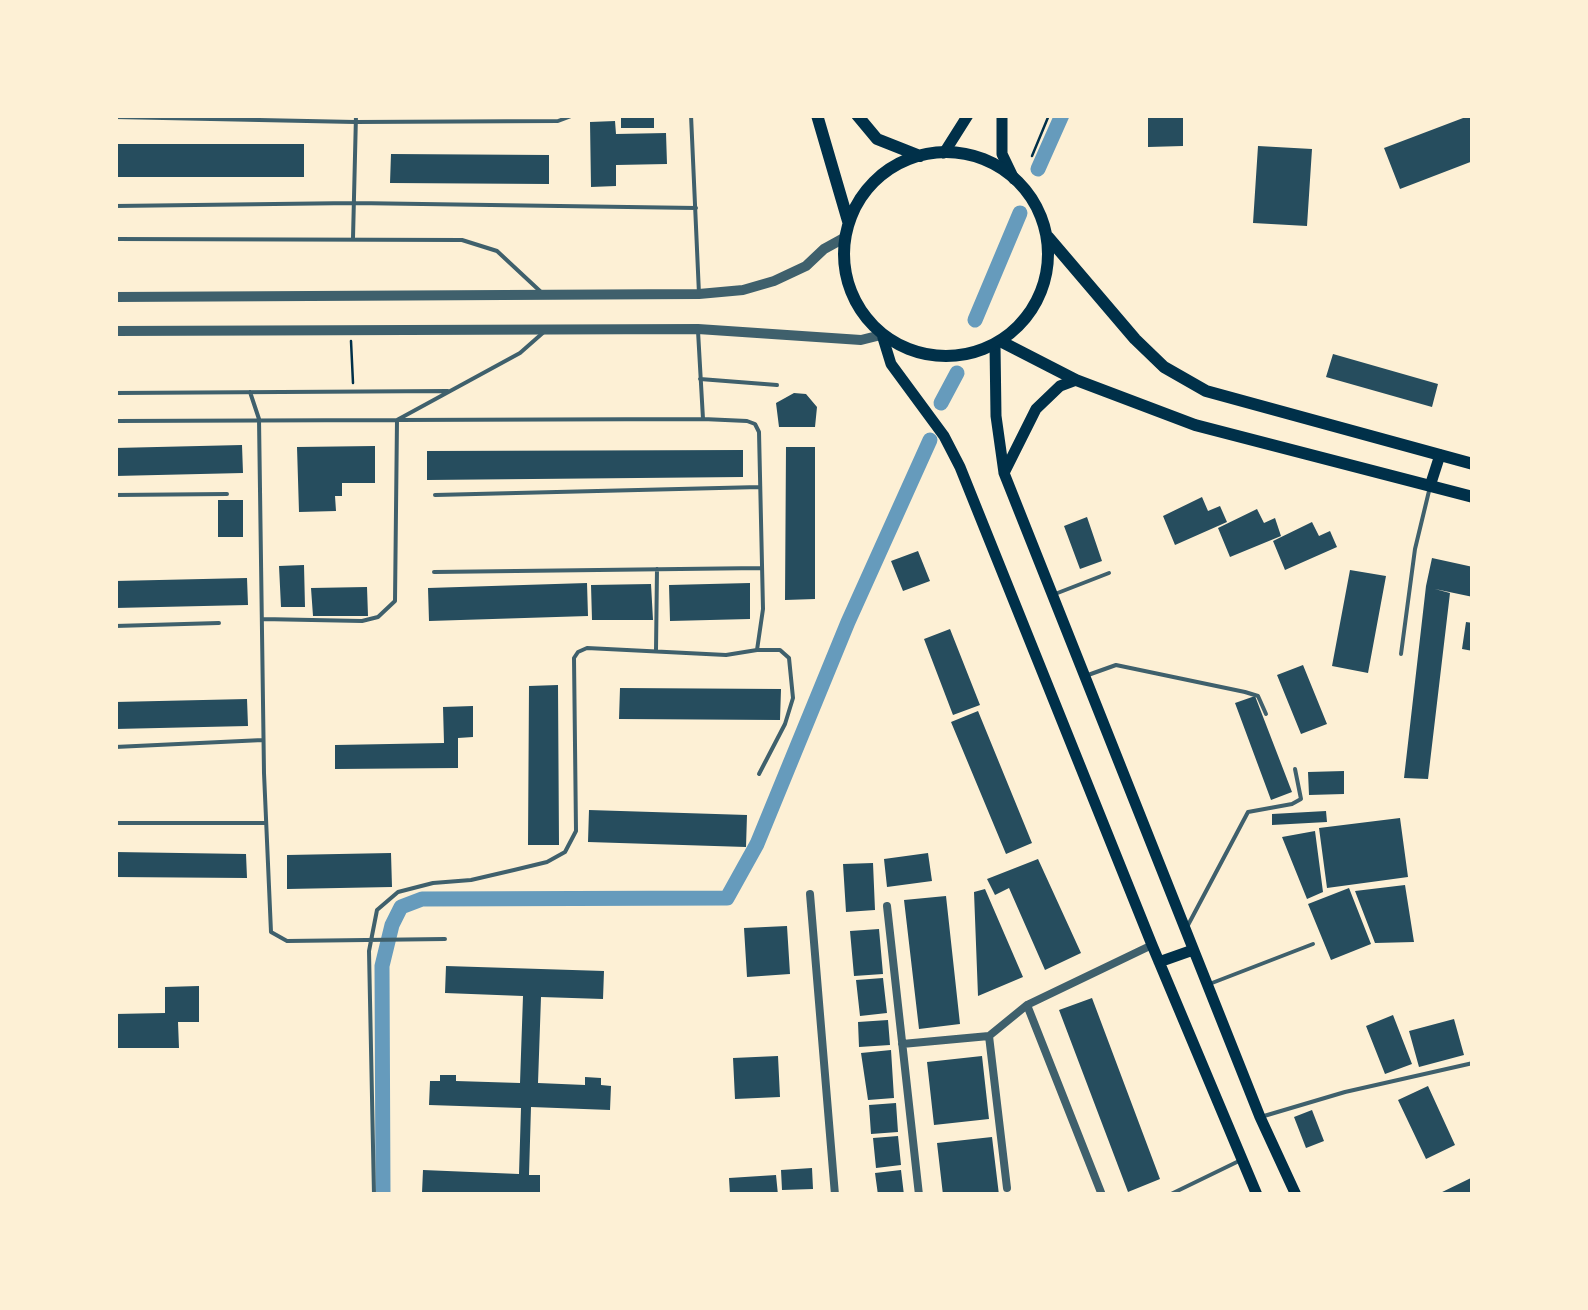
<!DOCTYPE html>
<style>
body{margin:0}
#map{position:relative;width:1588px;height:1310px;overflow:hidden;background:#fdf0d5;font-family:Mulish,sans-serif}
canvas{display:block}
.frame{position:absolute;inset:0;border:118px solid #fdf0d5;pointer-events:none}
</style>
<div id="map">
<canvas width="1588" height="1310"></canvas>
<div class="frame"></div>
</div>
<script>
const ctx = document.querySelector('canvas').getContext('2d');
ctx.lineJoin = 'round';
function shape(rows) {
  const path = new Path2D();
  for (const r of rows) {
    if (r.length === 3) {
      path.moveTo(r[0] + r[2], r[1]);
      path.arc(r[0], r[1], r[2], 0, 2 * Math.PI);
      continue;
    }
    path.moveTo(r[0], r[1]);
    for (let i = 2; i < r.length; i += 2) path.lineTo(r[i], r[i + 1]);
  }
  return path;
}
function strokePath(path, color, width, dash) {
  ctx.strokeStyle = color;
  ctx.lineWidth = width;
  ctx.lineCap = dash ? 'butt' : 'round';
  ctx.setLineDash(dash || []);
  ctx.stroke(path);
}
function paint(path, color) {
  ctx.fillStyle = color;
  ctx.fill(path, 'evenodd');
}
const canal = shape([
 [1038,169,1062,115],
 [975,320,1020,213],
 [941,403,957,373],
 [383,1195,382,966,392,925,401,907,422,899,727,898,757,844,848,622,930,440]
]);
const building = shape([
 [621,115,654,115,654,128,621,128],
 [1148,115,1183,115,1183,146,1148,147],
 [1471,115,1473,161,1400,189,1384,148],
 [615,121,616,134,666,133,667,164,616,165,616,186,591,187,590,122],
 [115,144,304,144,304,177,115,177],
 [1258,146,1312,149,1307,226,1253,223],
 [391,154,549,155,549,184,390,183],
 [1333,354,1438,384,1432,407,1326,377],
 [794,393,806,394,817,407,815,427,779,427,776,403],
 [242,445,243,473,115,476,115,448],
 [375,446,375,483,342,483,342,496,335,496,336,511,299,512,297,447],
 [786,447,815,447,815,599,785,600],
 [743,450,743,477,427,480,427,451],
 [1202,497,1208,511,1220,506,1227,522,1175,545,1163,516],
 [218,500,243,500,243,537,218,537],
 [1257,509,1264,523,1275,518,1281,536,1230,557,1218,528],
 [1087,517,1102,561,1080,569,1064,526],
 [1312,522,1319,536,1330,531,1337,547,1285,570,1273,541],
 [918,551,930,581,903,591,891,561],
 [1432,558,1473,567,1473,597,1435,589,1450,593,1428,779,1404,778,1426,586],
 [304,565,305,607,281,607,279,566],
 [1350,570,1386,576,1368,673,1332,666],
 [247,578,248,605,115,608,115,581],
 [587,583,588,616,429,621,428,588],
 [750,583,750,619,670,621,669,585],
 [651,584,653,620,592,620,591,585],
 [367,587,368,616,313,616,311,588],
 [1466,622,1473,623,1473,651,1462,649],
 [950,629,980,705,953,715,924,639],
 [1303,665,1327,724,1301,734,1277,675],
 [558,685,559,845,528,845,529,686],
 [620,688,781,689,780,720,619,719],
 [1255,696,1292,792,1271,800,1235,703],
 [247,699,248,726,115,729,115,702],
 [473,706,473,737,458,738,458,768,335,769,335,745,444,743,443,707],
 [978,711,1032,843,1006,854,951,722],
 [1344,771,1344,794,1309,795,1308,772],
 [589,810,747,815,746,847,588,842],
 [1326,811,1327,822,1272,825,1272,814],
 [1400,818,1408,877,1327,888,1319,828],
 [1315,831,1323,892,1307,899,1282,837],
 [115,852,246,854,247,878,115,877],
 [391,853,392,887,287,889,287,855],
 [928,853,932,881,887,887,884,859],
 [1038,859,1081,953,1045,970,1009,888,995,895,987,879],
 [873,863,875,910,846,912,843,864],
 [1405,885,1414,942,1375,943,1355,891],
 [1349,888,1371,944,1331,960,1308,904],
 [985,889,1023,977,978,996,974,892],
 [946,896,960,1024,919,1029,904,900],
 [787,926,790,974,747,977,744,928],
 [879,929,883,974,854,976,850,931],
 [446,966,604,971,603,999,541,997,538,1083,585,1085,585,1077,601,1078,601,1085,611,1086,610,1110,531,1107,529,1175,540,1175,540,1195,422,1193,423,1170,519,1174,521,1108,429,1105,430,1081,440,1081,440,1075,456,1075,456,1081,520,1083,523,996,445,993],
 [883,978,887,1013,860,1016,856,980],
 [199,986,199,1022,178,1022,179,1048,115,1048,115,1014,165,1013,165,987],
 [1092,998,1160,1179,1128,1192,1059,1010],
 [1393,1015,1412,1064,1385,1074,1366,1026],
 [1454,1019,1464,1055,1419,1067,1409,1031],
 [888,1020,890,1045,859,1047,858,1022],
 [891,1050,894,1098,868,1100,861,1053],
 [778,1056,780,1097,735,1099,733,1058],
 [982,1056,989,1119,934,1125,927,1062],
 [1428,1086,1455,1145,1426,1159,1398,1100],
 [896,1103,898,1132,871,1134,869,1105],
 [1312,1110,1324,1141,1306,1148,1294,1117],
 [898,1136,901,1165,876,1168,873,1138],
 [992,1137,999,1195,943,1195,937,1143],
 [812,1168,813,1189,782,1190,781,1170],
 [901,1170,904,1195,878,1195,875,1173],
 [776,1175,778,1195,730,1195,729,1178],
 [1473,1177,1473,1195,1436,1195]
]);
const path = shape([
 [1032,156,1049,115],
 [351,341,353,383]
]);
const service = shape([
 [691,115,699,294],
 [115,117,355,122,558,121,574,115],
 [115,206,354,203,696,208],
 [353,238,356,115],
 [115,239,462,240,497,251,541,292],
 [700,379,777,385],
 [250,392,259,419,264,773,271,932,287,941,445,939],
 [115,393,448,391],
 [115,421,397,420,520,353,545,331],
 [115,495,227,494],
 [435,495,760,487],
 [434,572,762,568],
 [1055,594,1109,573],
 [262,619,362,621,378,617,395,601,397,420,703,419,698,331],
 [115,626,219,623],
 [656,650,657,569],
 [757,650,780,650,789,658,793,698,785,724,759,774],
 [1401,654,1415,549,1429,491],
 [1088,675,1116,665,1245,692,1258,696,1266,714],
 [115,747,263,740],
 [115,823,265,823],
 [1187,927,1248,812,1292,804,1301,799,1295,769],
 [1212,983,1313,944],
 [1264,1116,1345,1092,1473,1063],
 [374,1195,369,951,377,910,398,892,433,883,471,880,514,870,547,862,565,852,576,831,574,658,578,652,587,648,726,655,757,650,763,609,759,432,755,424,747,421,703,419],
 [1169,1195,1241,1160]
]);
const minor = shape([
 [810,894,835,1195],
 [887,906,919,1195],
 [989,1036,1007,1188],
 [902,1044,989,1036,1027,1005],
 [1102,1195,1027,1005,1152,945]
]);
const tertiary = shape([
 [115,297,699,294,743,290,774,281,806,266,824,249,844,238],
 [115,331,698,329,861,340,881,335]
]);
const secondary = shape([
 [1002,115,1002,154,1014,179],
 [944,153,968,115],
 [883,338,891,364,944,436,960,467,1152,945,1257,1195],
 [995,345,996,416,1004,473,1260,1117,1296,1195],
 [1004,473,1036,409,1060,386,1076,380],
 [1430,486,1440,455],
 [1159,962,1193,950]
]);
const primary = shape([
 [817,115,848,221],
 [857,115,877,139,920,156],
 [946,254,102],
 [1048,237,1135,339,1164,367,1206,391,1473,464],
 [1002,342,1076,380,1195,425,1473,497]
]);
strokePath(canal, '#669bbc', 15);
paint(building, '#264d5e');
strokePath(path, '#003049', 2.5);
strokePath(service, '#3f606c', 4);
strokePath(minor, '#3f606c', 8);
strokePath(tertiary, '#3f606c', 10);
strokePath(secondary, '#003049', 11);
strokePath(primary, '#003049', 12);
</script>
